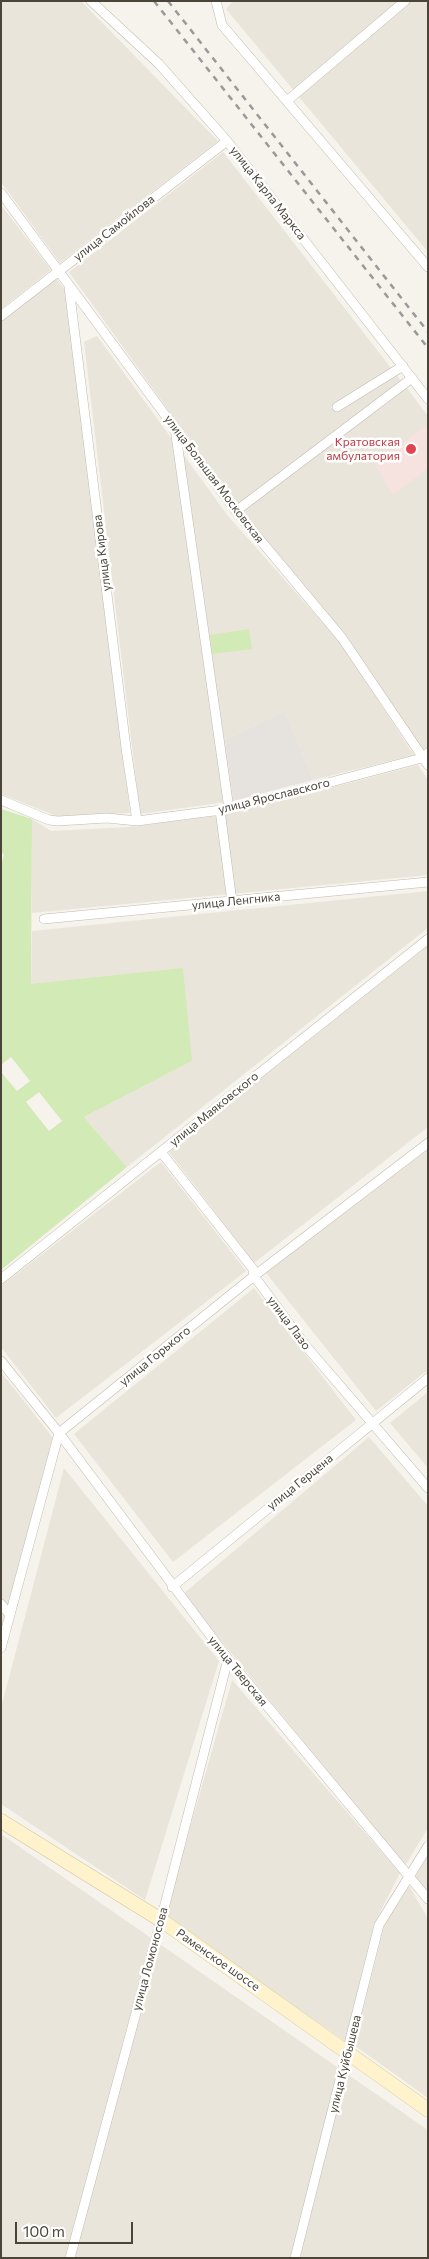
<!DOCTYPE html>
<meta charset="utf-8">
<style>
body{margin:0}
#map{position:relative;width:429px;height:2259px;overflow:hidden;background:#f6f3ec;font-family:Commissioner,sans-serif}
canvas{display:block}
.frame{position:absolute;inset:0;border:2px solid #4b4439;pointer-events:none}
.scale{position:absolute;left:15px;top:2222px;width:118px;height:22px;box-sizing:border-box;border:2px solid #4b4439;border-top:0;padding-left:6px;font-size:15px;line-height:18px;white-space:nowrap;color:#4b4439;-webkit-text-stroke:4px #fff;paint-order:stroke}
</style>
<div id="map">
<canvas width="429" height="2259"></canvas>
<div class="frame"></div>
<div class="scale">100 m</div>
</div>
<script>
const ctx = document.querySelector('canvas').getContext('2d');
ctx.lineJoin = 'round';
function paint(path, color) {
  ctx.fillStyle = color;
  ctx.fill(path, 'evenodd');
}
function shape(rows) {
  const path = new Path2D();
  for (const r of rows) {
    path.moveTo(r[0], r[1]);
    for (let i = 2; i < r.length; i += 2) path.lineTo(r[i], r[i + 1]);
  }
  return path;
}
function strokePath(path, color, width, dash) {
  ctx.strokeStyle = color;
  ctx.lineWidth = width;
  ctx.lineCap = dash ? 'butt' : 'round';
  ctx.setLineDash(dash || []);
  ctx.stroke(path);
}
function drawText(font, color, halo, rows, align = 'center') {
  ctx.font = font + ' Commissioner,sans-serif';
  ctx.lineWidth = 5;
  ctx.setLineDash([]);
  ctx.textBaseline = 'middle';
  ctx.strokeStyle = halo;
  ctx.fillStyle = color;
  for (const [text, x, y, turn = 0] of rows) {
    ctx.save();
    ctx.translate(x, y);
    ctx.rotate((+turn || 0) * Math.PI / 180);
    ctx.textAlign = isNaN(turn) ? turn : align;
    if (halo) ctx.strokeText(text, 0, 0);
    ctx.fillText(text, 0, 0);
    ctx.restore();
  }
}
const residential = shape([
 [1,1,81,1,218,141,60,263,1,182],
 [233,1,428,1,428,252,226,9],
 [223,152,402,382,238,507,69,272],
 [1,205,51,270,1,309],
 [56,278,66,291,130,813,59,817,1,794,1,321],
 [97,336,228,516,339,641,414,755,313,780,285,711,225,740,233,801,140,814,84,342],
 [406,387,428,416,428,747,423,751,345,635,242,511],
 [418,765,428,780,428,875,32,913,32,819,51,831,128,827,230,814],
 [428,891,428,928,127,1167,84,1117,192,1061,31,984,32,931],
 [428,945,428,1127,254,1263,169,1152],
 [428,1148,428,1370,376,1411,266,1273],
 [161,1162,246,1271,56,1418,1,1347,1,1286],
 [254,1288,356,1420,173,1562,74,1434],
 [1,1372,53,1438,1,1631],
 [428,1392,428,1468,390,1423],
 [369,1437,428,1506,428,1828,405,1866,183,1594],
 [64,1468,219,1661,145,1900,1,1804,1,1708],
 [232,1680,400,1873,374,1924,345,2041,165,1916],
 [1,1834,428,2130,428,2258,1,2258],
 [428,1843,428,1895,410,1872],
 [407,1882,428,1919,428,2098,354,2045,384,1927]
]);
const industrial = shape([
 [285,711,313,780,233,801,225,740]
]);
const medical = shape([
 [428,424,428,468,393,495,375,465]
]);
const green = shape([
 [249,629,252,649,212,654,210,635],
 [1,809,32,819,31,984,183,968,192,1061,84,1117,127,1167,1,1270,1,1072,17,1091,30,1081,11,1057,1,1065,1,866,4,855,1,851],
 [39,1092,62,1121,49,1131,26,1102]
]);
const minor = shape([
 [91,1,159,64,227,141,428,399],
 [216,1,222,25,428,267],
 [287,101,405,1],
 [1,193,236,511,342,638,428,765],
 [69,287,126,748,137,821],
 [1,316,227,141],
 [337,407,403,366],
 [175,428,229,809],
 [236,511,412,378],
 [1,800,49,820,58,821,107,818,137,821,229,809,422,758,428,753],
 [220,810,232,902],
 [44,919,428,882],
 [161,1152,253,1269,254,1276,305,1345,428,1488],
 [1,1279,428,939],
 [1,1361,59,1433,228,1659,428,1899],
 [172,1587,428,1378],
 [1,1604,10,1615],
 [1,1648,59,1433,254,1276,428,1143],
 [70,2258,161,1920,228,1659],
 [295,2258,379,1925,428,1846]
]);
const secondary = shape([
 [1,1821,161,1920,428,2110]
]);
const rail = shape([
 [154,1,428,348],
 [168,1,428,332]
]);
const markers = [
 [411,449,6,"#e0444e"]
];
const streetNames = [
 ["улица Карла Маркса",268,193,52],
 ["улица Самойлова",114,228,-38],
 ["улица Большая Московская",214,479,53],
 ["улица Кирова",102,553,-97],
 ["улица Ярославского",274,796,-14],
 ["улица Ленгника",236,901,-6],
 ["улица Маяковского",214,1109,-39],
 ["улица Лазо",289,1323,53],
 ["улица Горького",155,1356,-39],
 ["улица Герцена",300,1482,-39],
 ["улица Тверская",238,1671,51],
 ["улица Ломоносова",150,1959,-75],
 ["Раменское шоссе",218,1960,35],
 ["улица Куйбышева",345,2064,-76]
];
const healthNames = [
 ["Кратовская",400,442],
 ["амбулатория",400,456]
];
paint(residential, '#eae5da');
paint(industrial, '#e6e2dd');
paint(medical, '#f6e3e0');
paint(green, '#d2eab5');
strokePath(minor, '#c2bbae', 10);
strokePath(secondary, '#d6c79b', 15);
strokePath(minor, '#fff', 9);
strokePath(secondary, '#fff3cd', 14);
strokePath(rail, '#9a9a9a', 2.5, [6, 6]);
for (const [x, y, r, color] of markers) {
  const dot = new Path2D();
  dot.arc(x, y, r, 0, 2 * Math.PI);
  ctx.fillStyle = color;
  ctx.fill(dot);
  strokePath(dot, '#fff', 2);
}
drawText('12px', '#4b4439', '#fff', streetNames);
drawText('12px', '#be3a42', '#fff', healthNames, 'right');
</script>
